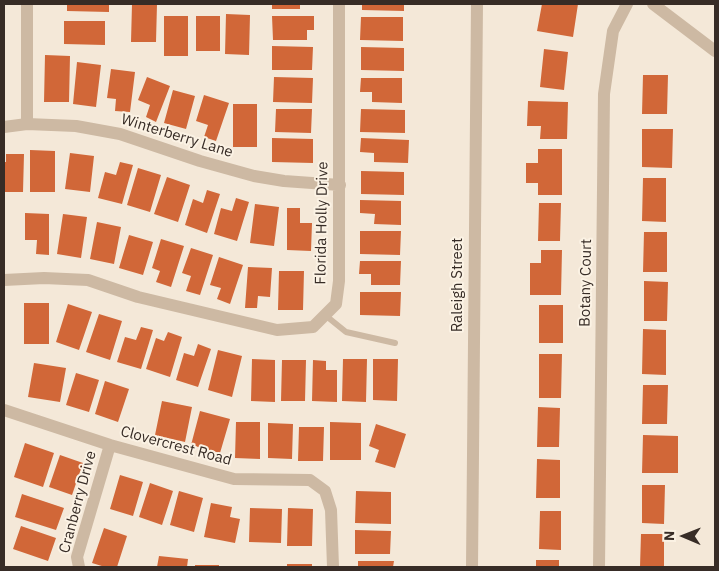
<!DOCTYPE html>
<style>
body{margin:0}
#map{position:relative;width:719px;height:571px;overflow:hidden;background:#f4e8d8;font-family:"IBM Plex Sans",sans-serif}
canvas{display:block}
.frame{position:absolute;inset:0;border:5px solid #372c26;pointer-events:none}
.north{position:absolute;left:659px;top:511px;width:50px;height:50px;-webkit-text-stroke:4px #fbf2e4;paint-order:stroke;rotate:271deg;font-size:14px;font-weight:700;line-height:20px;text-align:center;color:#372c26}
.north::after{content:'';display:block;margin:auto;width:18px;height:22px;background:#372c26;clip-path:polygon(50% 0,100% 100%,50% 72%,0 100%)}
</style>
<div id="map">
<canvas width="719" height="571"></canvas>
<div class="frame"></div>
<div class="north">N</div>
</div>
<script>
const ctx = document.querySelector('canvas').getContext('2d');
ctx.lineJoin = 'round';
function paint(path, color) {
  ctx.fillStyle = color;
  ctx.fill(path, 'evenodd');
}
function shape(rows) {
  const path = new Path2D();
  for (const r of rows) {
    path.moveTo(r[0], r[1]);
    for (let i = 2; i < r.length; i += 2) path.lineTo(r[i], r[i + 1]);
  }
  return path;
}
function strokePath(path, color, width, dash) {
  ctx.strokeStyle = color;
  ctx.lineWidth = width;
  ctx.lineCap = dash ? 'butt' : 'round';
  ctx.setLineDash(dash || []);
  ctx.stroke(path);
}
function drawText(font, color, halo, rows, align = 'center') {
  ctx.font = font + ' "IBM Plex Sans",sans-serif';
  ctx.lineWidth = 4;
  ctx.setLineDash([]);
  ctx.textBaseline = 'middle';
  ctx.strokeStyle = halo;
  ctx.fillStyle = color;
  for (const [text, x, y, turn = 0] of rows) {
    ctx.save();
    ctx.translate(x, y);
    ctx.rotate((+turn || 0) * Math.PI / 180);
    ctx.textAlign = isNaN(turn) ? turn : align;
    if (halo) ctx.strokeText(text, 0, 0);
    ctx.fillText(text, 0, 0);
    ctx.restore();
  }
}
const building = shape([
 [67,4,109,4,109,12,67,11],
 [132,4,157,4,156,42,131,42],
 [272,4,300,4,300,9,272,9],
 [362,4,404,4,404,11,362,10],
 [542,4,578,4,573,37,537,31],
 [226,14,250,15,249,55,225,54],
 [164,16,188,16,188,56,164,56],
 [196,16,220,16,220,51,196,51],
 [272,16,314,16,314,30,307,30,307,40,273,40],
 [361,17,403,17,403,41,360,40],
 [64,21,105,21,105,45,64,44],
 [272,46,313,47,312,70,272,70],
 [361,47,404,48,404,71,361,70],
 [544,49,568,52,564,90,540,87],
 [45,55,70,56,69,102,44,102],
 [77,62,101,65,96,107,73,104],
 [111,69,135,72,130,112,115,111,116,99,107,98],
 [643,75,668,75,667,114,642,114],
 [147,77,170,86,156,122,146,117,150,105,138,100],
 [274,77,313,78,312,103,273,102],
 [361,78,402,78,402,103,372,102,372,92,360,92],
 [173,90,195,96,186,129,164,123],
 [204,95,229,103,216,141,204,137,208,125,196,121],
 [528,101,568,102,567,139,540,139,541,126,527,126],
 [233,104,257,104,257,147,233,147],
 [276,109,312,109,311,133,275,132],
 [361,109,405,110,405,133,360,132],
 [642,129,673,129,672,168,642,167],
 [272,138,313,139,313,163,272,162],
 [361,138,409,140,408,163,374,162,374,153,360,152],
 [538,149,562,149,562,195,538,195,538,183,526,183,526,163,538,163],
 [30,150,55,151,55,192,30,192],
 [70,153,94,156,90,192,65,189],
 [6,154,24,154,23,192,4,192,4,162,6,162],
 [120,162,133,165,122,204,98,198,105,172,116,175],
 [138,168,161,175,150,212,127,205],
 [361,171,404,172,404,195,361,194],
 [167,177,190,185,178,222,154,214],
 [643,178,666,178,666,222,642,221],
 [207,190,220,194,207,233,185,225,193,199,203,203],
 [236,198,249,202,237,241,214,234,221,208,232,211],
 [360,200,401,201,401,225,374,224,375,214,360,213],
 [539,203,561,203,560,241,538,241],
 [255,204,279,207,274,246,250,243],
 [287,208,300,208,300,223,312,223,311,251,287,250],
 [25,213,49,214,49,255,36,254,37,240,25,240],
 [63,214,87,217,81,258,57,254],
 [97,222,121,227,114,264,90,259],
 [360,231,401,231,400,255,360,254],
 [644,232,667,232,667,272,643,272],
 [129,235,153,242,143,275,119,268],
 [161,239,184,246,171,287,156,282,160,271,152,268],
 [191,248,213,255,200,295,186,291,191,276,182,273],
 [541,250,562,250,561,295,530,295,530,263,541,263],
 [219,257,243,265,230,304,217,299,221,288,210,285],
 [360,261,401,261,400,285,371,285,371,274,359,274],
 [248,267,272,268,270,297,258,296,257,308,245,308],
 [279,271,304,271,303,310,278,310],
 [644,281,668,282,667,321,644,321],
 [360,292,401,292,400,316,360,315],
 [24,303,49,303,49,344,24,344],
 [68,304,92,312,79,350,56,342],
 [539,305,563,305,563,343,539,343],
 [99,314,122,321,110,360,86,352],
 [141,327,153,330,141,369,117,362,125,337,136,340],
 [643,329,666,330,666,375,642,374],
 [168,332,182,337,170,377,146,369,156,338,164,341],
 [198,344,211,349,198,387,176,380,184,353,194,356],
 [218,350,242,356,232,397,208,390],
 [539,354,562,354,561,398,539,398],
 [252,359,275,360,275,402,251,401],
 [343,359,367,359,366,402,342,401],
 [373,359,398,359,397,401,373,400],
 [282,360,306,360,305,401,281,401],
 [313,360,326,361,326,370,337,370,337,402,312,401],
 [34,363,66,368,60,402,28,397],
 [76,373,99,380,89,412,66,405],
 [105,381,129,389,118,422,95,414],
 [643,385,668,385,667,424,642,424],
 [162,401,192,407,185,442,155,435],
 [538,407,560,408,559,447,537,447],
 [200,411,230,419,220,453,191,445],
 [236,422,260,422,260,459,235,458],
 [330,422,361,423,361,460,330,460],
 [268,423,293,424,292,459,268,458],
 [376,424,406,434,395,468,375,462,379,450,369,446],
 [299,427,324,427,323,461,298,461],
 [643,435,678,436,678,473,642,473],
 [25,443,54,453,43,487,14,477],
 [60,455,83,463,72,495,49,487],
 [537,459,560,460,560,498,536,498],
 [120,475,143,482,133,516,110,509],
 [150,483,173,491,162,525,139,517],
 [642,485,665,485,664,524,642,523],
 [179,491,203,498,194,532,170,525],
 [356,491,391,492,391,524,355,523],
 [22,494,64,508,56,530,15,517],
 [211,503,232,507,230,517,240,519,235,543,204,537],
 [250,508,282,509,281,543,249,542],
 [288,508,313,509,312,546,287,546],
 [540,511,561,511,561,550,539,549],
 [21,526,56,538,48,561,13,549],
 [104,528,127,536,117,567,105,567,92,563],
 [355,530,391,531,390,554,355,554],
 [641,534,664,534,664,567,640,567],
 [159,556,188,559,187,567,157,567],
 [536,560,559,560,559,567,536,567],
 [358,561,394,561,393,567,358,567],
 [287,564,312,564,312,567,287,567],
 [195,565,219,565,219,567,195,567]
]);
const service = shape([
 [325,315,346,332,395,343]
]);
const minor = shape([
 [653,4,715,51],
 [27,124,27,4],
 [4,127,27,124,76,126,120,134,200,161,254,176,284,181,340,185],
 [4,280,44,278,88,280,138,297,277,330,313,327,336,304,339,281,339,4],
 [4,410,110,445,234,479,310,480,325,491,331,510,333,567],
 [79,567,77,557,110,445],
 [599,567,604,94,613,31,627,4]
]);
const tertiary = shape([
 [472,567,477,4]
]);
const streetNames = [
 ["Winterberry Lane",177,136,17],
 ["Florida Holly Drive",322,223,-89],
 ["Botany Court",586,283,-89],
 ["Raleigh Street",458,285,-90],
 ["Clovercrest Road",176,446,15],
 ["Cranberry Drive",78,502,-75]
];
paint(building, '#d16738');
strokePath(service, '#cdb9a3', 6);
strokePath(minor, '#cdb9a3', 12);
strokePath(tertiary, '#cdb9a3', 12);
drawText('15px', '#372c26', '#fbf2e4', streetNames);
</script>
